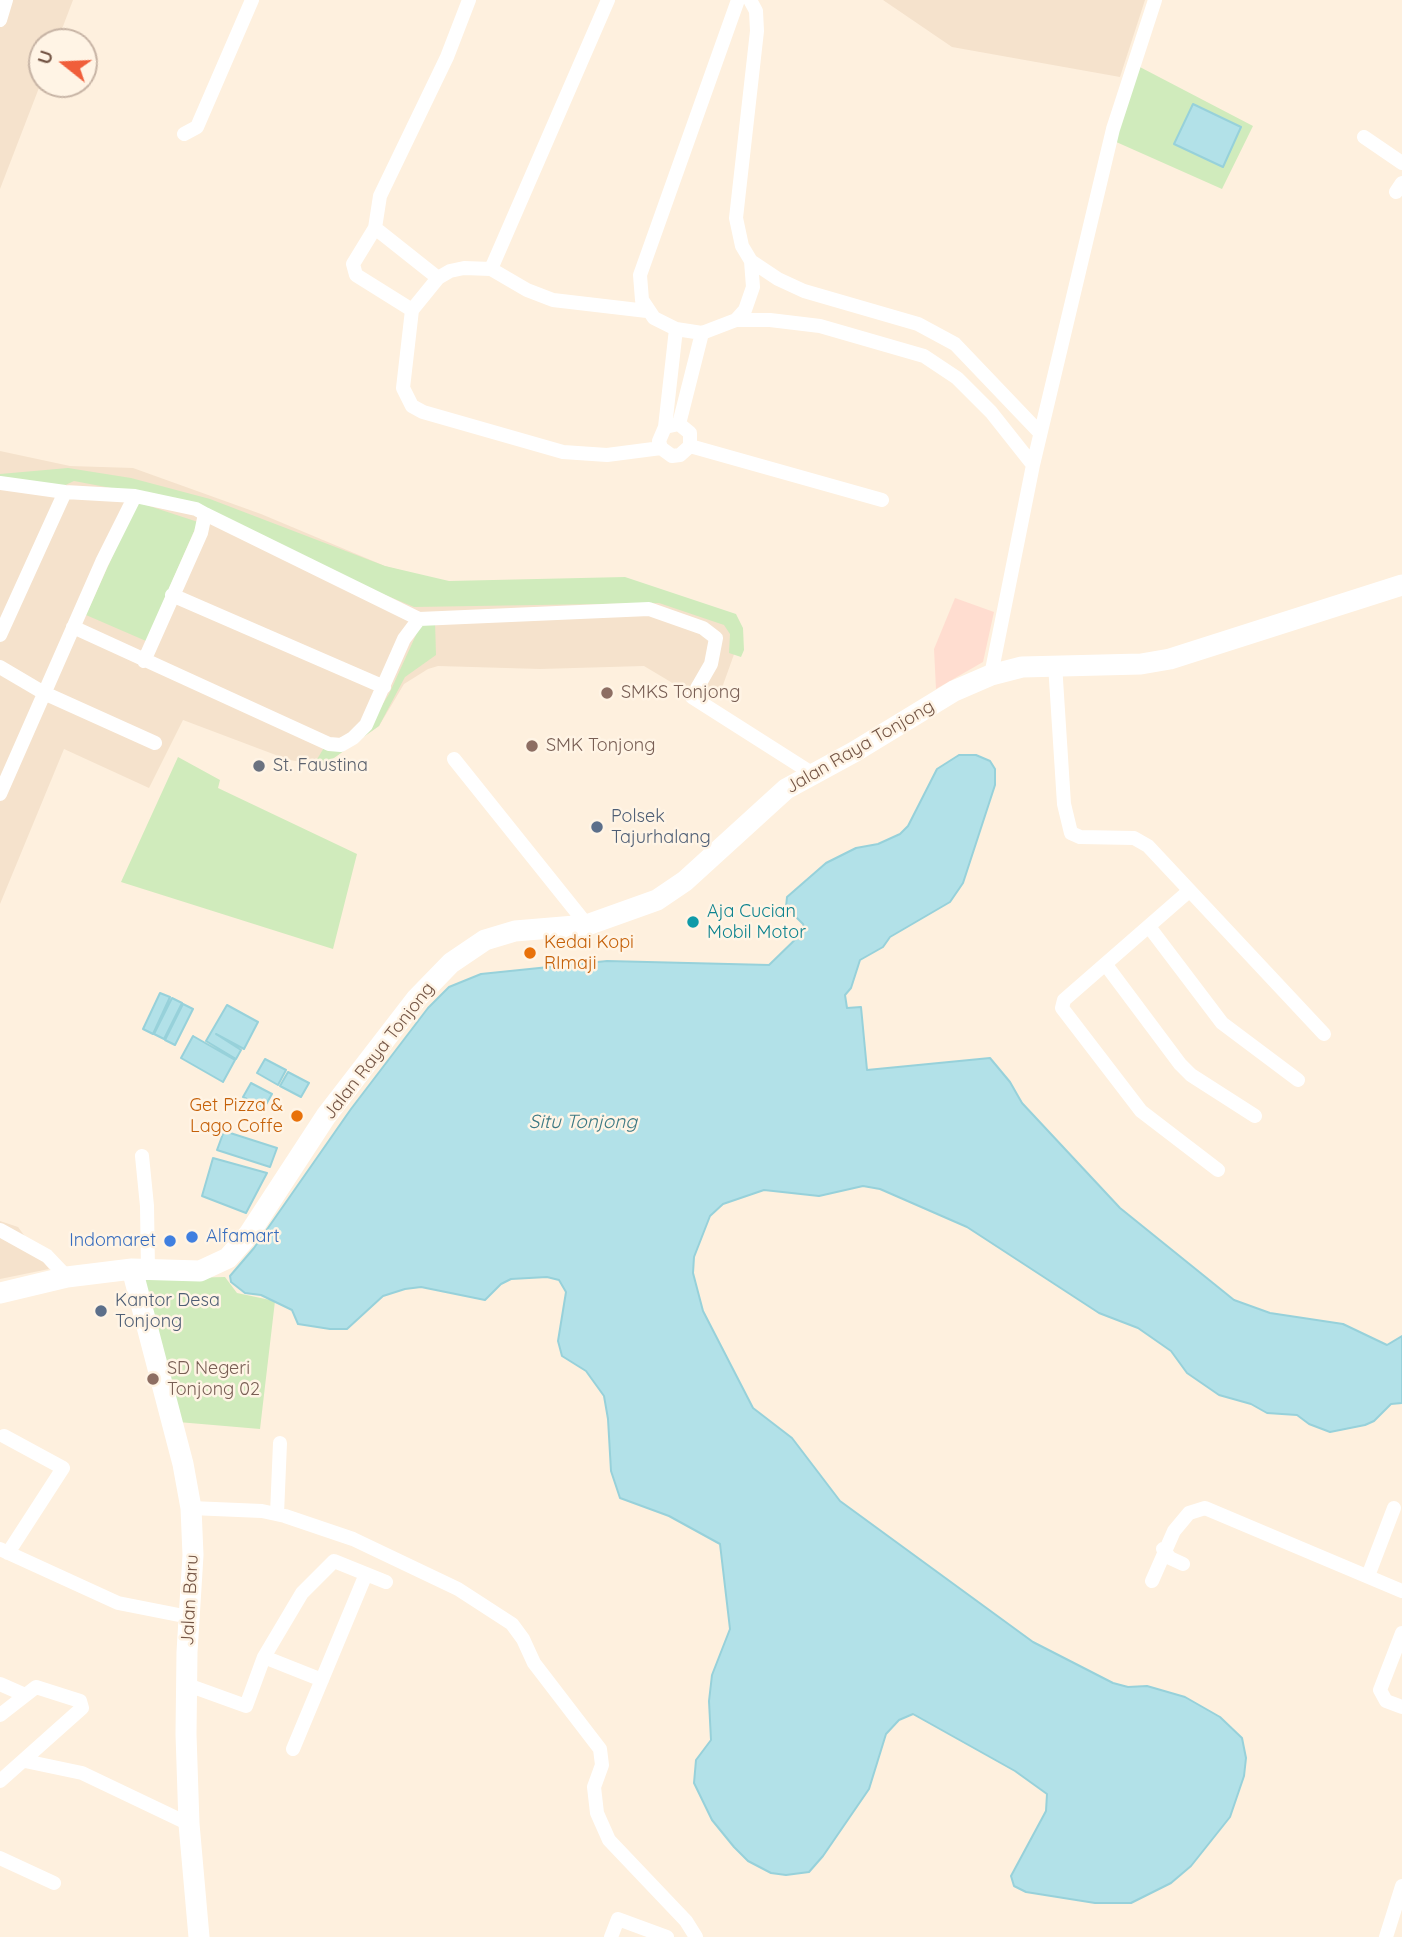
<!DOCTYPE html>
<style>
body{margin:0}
#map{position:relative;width:1402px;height:1937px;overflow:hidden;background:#fef0de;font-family:Quicksand,sans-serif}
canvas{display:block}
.north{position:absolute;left:28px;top:28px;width:70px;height:70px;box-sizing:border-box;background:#fff4e5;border:2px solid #c7b4a5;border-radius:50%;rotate:288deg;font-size:19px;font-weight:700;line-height:28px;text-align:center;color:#745545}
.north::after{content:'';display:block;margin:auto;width:24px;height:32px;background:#f05e3a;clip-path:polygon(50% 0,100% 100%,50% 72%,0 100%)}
</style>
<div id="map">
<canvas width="1402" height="1937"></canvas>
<div class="north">U</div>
</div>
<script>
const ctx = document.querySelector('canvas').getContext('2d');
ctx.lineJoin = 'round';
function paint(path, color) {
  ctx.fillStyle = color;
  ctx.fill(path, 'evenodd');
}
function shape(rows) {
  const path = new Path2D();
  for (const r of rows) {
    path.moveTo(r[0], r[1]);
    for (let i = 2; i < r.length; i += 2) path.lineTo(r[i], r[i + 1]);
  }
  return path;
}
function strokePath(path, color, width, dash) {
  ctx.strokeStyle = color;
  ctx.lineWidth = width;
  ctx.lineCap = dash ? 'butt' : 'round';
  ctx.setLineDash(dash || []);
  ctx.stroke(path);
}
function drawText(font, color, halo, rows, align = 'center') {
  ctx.font = font + ' Quicksand,sans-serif';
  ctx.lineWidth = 5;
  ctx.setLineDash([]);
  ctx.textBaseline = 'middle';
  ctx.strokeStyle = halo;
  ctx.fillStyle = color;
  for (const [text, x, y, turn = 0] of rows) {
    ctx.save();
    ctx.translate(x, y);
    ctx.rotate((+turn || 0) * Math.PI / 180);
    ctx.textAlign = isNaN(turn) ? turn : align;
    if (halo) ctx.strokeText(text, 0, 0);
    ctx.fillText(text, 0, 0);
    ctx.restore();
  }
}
const residential = shape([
 [0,0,73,0,57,42,42,42,42,80,0,189],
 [883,0,1145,0,1120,77,952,47],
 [0,451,70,466,133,468,261,514,385,566,415,574,436,606,660,596,726,622,737,646,723,685,706,703,644,666,540,669,438,666,428,669,404,684,379,726,324,765,289,760,183,720,149,788,64,749,0,904],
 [0,1221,18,1227,49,1269,0,1279]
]);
const commercial = shape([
 [955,598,994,612,983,662,936,689,934,649]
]);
const green = shape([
 [1136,65,1253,126,1222,189,1114,141],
 [68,468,131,478,210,499,385,566,449,581,625,577,736,614,743,628,744,650,741,657,729,653,730,634,724,625,659,603,414,607,143,494,74,481,59,488,0,479,0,474],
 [137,502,198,522,146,641,86,615],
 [435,621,436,655,405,677,379,726,324,765,313,766,325,746,371,723,389,694,421,624],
 [178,757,220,780,218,788,357,854,333,949,121,882],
 [225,1277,237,1293,275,1301,260,1429,178,1422,142,1279]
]);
const water = shape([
 [1193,104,1241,127,1223,167,1174,144,1193,104],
 [959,755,976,755,990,761,995,769,995,785,963,883,950,902,890,937,883,947,860,960,851,988,845,995,847,1008,861,1007,867,1070,990,1058,1010,1082,1022,1103,1120,1208,1234,1300,1270,1313,1343,1324,1387,1345,1402,1336,1402,1403,1391,1404,1374,1421,1365,1425,1330,1432,1309,1424,1297,1415,1267,1413,1251,1404,1219,1395,1187,1373,1171,1351,1138,1328,1099,1313,967,1227,880,1189,863,1186,819,1196,764,1190,723,1204,710,1216,694,1257,693,1273,703,1311,753,1408,792,1438,840,1501,1033,1642,1113,1683,1128,1687,1147,1686,1185,1697,1220,1717,1242,1738,1246,1758,1244,1776,1230,1817,1191,1866,1171,1883,1131,1903,1095,1903,1026,1892,1014,1886,1011,1876,1046,1811,1047,1794,1015,1771,913,1714,899,1720,886,1734,869,1789,823,1856,809,1872,786,1875,771,1873,748,1861,734,1847,712,1820,694,1783,696,1760,711,1740,709,1701,712,1675,730,1629,720,1544,669,1516,620,1498,611,1471,608,1419,604,1396,586,1371,562,1356,558,1341,566,1292,559,1280,547,1277,511,1279,501,1284,485,1300,421,1287,405,1289,383,1296,347,1329,330,1329,298,1324,292,1310,261,1295,245,1293,231,1282,230,1276,254,1248,351,1109,428,1008,449,987,481,974,607,961,769,965,805,930,803,924,786,907,787,897,826,863,856,848,878,844,900,834,908,826,937,769,959,755],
 [160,993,170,997,153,1034,143,1029,160,993],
 [172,998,182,1003,164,1039,154,1034,172,998],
 [183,1004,193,1009,175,1045,165,1040,183,1004],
 [227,1005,258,1022,244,1049,216,1034,241,1050,236,1059,206,1041,227,1005],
 [193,1036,235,1060,223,1082,181,1058,193,1036],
 [265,1059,286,1070,278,1085,257,1073,265,1059],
 [288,1072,309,1083,301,1097,280,1086,288,1072],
 [251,1083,272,1094,264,1108,243,1097,251,1083],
 [224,1131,277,1148,270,1167,217,1150,224,1131],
 [213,1158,267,1173,246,1213,202,1196,213,1158]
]);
const minor = shape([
 [738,0,640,275,642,300,654,318,676,329,702,333,736,320,745,310,753,287,751,261,742,246,736,218,757,31,756,11,750,0],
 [0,20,6,0],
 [184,134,197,127,252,0],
 [1364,137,1402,163],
 [1396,192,1402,183],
 [375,228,438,278],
 [751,261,778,279,804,291,918,324,955,344,1040,433],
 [491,269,608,0],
 [412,310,356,275,353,264,375,228,380,196,447,57,469,0],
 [647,311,553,300,527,290,491,269,464,268,450,271,438,278,412,310,403,388,412,406,423,412,563,452,607,455,661,448,672,456,680,455,690,446,690,433,679,424,665,427,659,441,661,448],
 [736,320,770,320,820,326,924,356,957,378,991,412,1033,465],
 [679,424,702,333],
 [665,427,676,329],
 [690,446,882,500],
 [0,483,65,492,135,496,196,509,205,514,201,533,144,661],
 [205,514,419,619],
 [172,595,384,687],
 [73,627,329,744,341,745,353,738,366,725,404,639,419,619,649,609,703,628,716,638,711,664,692,697,813,774],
 [0,635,65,492],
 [1055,664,1064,804,1071,833,1080,837,1134,838,1148,846,1324,1034],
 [0,667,44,693,155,743],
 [991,675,1033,465,1113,129,1155,0],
 [454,759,587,925],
 [0,794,102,562,135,496],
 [1189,891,1064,1000,1062,1008,1141,1111,1218,1170],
 [1150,928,1222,1023,1298,1080],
 [1106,965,1180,1064,1191,1075,1255,1116],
 [142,1156,147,1206,148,1270],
 [0,1230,47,1256,67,1277],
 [4,1436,63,1468,8,1553],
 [191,1508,262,1511,285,1516,353,1539,458,1589,512,1624,523,1639,534,1663,600,1749,602,1765,594,1787,597,1813,609,1840,686,1921,696,1937],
 [277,1514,280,1443],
 [0,1549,118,1603,189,1617],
 [1163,1549,1170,1558,1183,1564],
 [1368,1576,1394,1508],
 [1152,1581,1174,1531,1189,1513,1205,1508,1402,1591],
 [1402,1633,1380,1690,1386,1701,1402,1707],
 [264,1657,322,1680],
 [0,1684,25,1695],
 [185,1684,246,1706,264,1657,302,1593,334,1561,386,1582],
 [0,1715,36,1687,80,1701,82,1708,0,1781],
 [293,1749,366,1574],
 [25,1761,82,1773,189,1824],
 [0,1858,54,1883],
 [611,1937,618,1919,667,1937],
 [1386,1937,1402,1886]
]);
const secondary = shape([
 [132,1269,183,1464,191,1508,193,1555,187,1652,186,1734,189,1824,199,1937],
 [0,1293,67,1277,132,1269,200,1271,228,1258,249,1234,326,1116,417,998,451,963,485,940,515,931,587,925,657,900,685,881,786,789,854,752,954,691,991,675,1022,667,1141,664,1170,659,1402,585]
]);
const markers = [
 [607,693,7,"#8d6e63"],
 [532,746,7,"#8d6e63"],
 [259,766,7,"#6b7280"],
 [597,827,7,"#5c6f8a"],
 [693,922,7,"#0f9aa8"],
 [530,953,7,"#e8710a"],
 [297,1116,7,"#e8710a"],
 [192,1237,7,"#3f7fe0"],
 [170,1241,7,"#3f7fe0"],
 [101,1311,7,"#5c6f8a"],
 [153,1379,7,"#8d6e63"]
];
const educationNames = [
 ["SMKS Tonjong",621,693],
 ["SMK Tonjong",546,746],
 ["SD Negeri",167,1369],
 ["Tonjong 02",167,1390]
];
const streetNames = [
 ["Jalan Raya Tonjong",860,747,-30],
 ["Jalan Raya Tonjong",379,1051,-52],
 ["Jalan Baru",190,1600,-87]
];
const worshipNames = [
 ["St. Faustina",273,766]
];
const serviceNames = [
 ["Polsek",611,817],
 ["Tajurhalang",611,838],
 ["Kantor Desa",115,1301],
 ["Tonjong",115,1322]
];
const cultureNames = [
 ["Aja Cucian",707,912],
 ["Mobil Motor",707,933]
];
const foodNames = [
 ["Kedai Kopi",544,943],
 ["RImaji",544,964],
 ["Get Pizza &",283,1106,"right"],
 ["Lago Coffe",283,1127,"right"]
];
const shopNames = [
 ["Alfamart",206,1237],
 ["Indomaret",156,1241,"right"]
];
const waterNames = [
 ["Situ Tonjong",583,1122]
];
paint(residential, '#f5e2cc');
paint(commercial, '#ffddd0');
paint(green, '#d0ebbc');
paint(water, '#b2e1e8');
strokePath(water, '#97d1da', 2);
strokePath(minor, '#fff', 14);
strokePath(secondary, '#fff', 21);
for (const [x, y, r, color] of markers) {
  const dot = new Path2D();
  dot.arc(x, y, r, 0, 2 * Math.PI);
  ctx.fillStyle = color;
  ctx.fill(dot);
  strokePath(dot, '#fff4e5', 2.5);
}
drawText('18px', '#785e54', '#fff4e5', educationNames, 'left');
drawText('18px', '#745545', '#fff4e5', streetNames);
drawText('18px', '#5b616d', '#fff4e5', worshipNames, 'left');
drawText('18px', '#4e5e75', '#fff4e5', serviceNames, 'left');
drawText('18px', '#0d838f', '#fff4e5', cultureNames, 'left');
drawText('18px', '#c56008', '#fff4e5', foodNames, 'left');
drawText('18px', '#366cbe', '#fff4e5', shopNames, 'left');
drawText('italic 19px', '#3b7883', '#fff4e5', waterNames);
</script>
